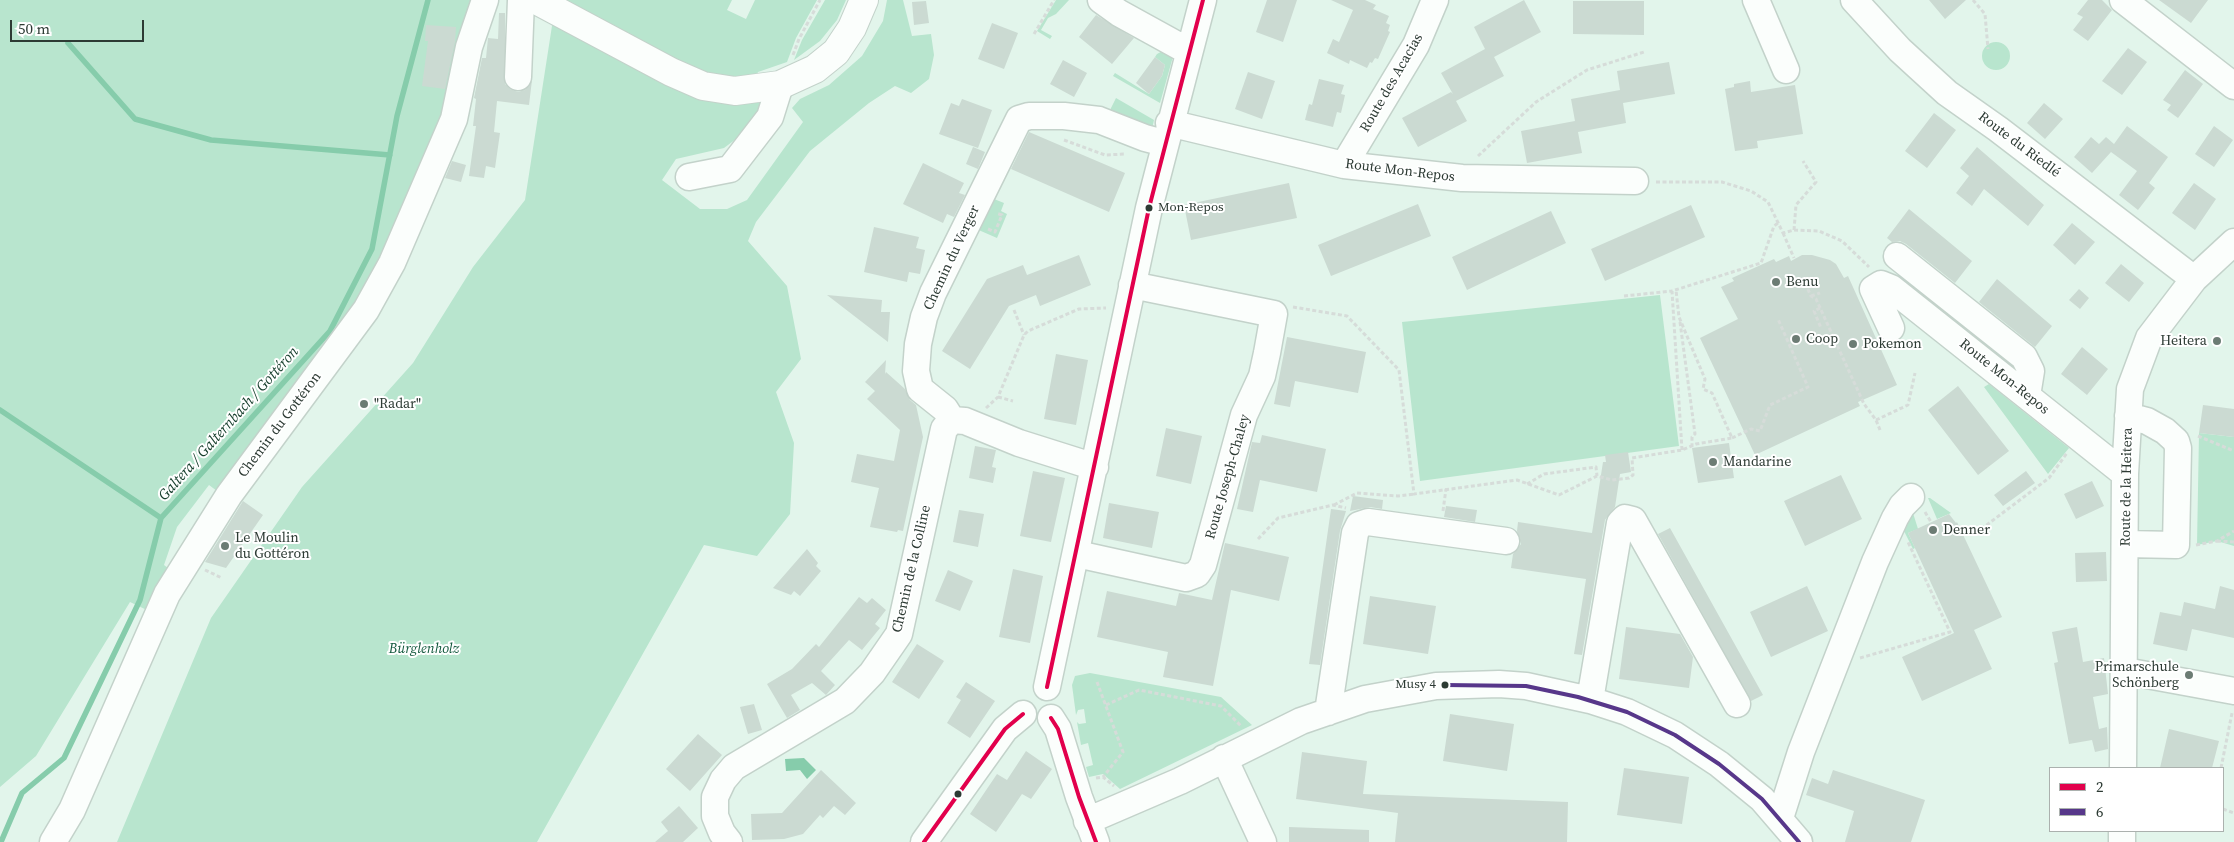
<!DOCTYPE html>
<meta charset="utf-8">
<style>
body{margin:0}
#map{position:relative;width:2234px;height:842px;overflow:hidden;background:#e2f5eb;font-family:"Source Serif 4",serif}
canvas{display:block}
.legend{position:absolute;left:2049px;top:767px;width:175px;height:65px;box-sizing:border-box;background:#fff;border:1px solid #abb1ae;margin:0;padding:6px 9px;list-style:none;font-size:15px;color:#2d3b34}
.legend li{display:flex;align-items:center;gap:10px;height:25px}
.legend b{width:25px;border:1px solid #abb1ae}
.scale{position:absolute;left:10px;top:20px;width:134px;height:22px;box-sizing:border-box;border:2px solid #2d3b34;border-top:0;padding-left:6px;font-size:15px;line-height:18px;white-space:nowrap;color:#2d3b34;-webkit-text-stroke:4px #fff;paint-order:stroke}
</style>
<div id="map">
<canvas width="2234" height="842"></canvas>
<ul class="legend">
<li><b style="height:6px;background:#e2004c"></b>2</li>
<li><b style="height:6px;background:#57378a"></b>6</li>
</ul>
<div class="scale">50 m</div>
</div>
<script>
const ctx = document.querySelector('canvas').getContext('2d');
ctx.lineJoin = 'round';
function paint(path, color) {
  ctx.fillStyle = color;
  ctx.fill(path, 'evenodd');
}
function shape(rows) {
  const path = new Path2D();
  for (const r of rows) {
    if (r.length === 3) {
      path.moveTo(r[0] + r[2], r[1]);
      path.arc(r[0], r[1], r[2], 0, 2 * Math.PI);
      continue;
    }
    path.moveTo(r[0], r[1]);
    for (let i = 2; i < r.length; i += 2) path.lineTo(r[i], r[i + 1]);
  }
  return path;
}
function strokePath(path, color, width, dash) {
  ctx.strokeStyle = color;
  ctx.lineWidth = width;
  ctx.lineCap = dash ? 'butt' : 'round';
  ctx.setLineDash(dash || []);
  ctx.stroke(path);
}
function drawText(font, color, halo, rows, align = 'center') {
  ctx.font = font + ' "Source Serif 4",serif';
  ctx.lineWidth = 4;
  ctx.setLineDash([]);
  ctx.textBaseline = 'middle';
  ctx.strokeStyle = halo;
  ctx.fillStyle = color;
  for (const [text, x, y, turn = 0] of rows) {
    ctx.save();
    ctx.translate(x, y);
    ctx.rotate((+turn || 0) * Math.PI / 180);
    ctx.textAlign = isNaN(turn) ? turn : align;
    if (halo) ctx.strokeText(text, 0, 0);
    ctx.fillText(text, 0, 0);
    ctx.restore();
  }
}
const green = shape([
 [0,0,476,0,449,110,359,307,221,494,209,485,177,527,164,565,172,571,151,612,130,602,36,756,0,787],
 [556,0,732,0,727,10,746,19,755,0,817,0,796,38,787,62,758,72,754,82,753,99,764,106,740,136,724,148,676,159,662,180,700,209,727,209,747,200,803,122,792,108,800,99,829,85,862,56,883,21,887,0,903,0,912,36,931,34,934,55,929,79,911,93,895,86,869,103,810,151,756,222,748,241,787,286,801,359,776,392,794,443,790,514,757,556,704,545,537,842,117,842,211,618,302,487,413,363,473,267,525,200],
 [825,0,846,0,837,20,820,41,794,60,802,40],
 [1056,0,1069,0,1056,14,1048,18,1041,30,1052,36,1050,39,1037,31],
 [1996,56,14],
 [1166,49,1174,53,1160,103,1113,76,1115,73,1149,94,1162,76,1165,65,1155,57,1157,54],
 [1116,98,1154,120,1151,133,1110,110],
 [994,199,1004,203,1001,211,1007,214,997,238,974,228,984,204,991,207],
 [1660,295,1679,446,1420,481,1402,322],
 [1989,384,2069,448,2048,474,1984,387],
 [2199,433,2234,437,2234,546,2217,541,2197,545],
 [1928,498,1930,498,1951,513,1937,519],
 [1913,513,1918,529,1908,533,1915,548,1913,549,1900,523],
 [1090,673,1221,697,1252,725,1120,789,1103,774,1089,777,1086,767,1093,765,1088,743,1081,745,1077,722,1079,724,1086,723,1084,709,1078,710,1076,715,1072,685,1075,676]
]);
const water = shape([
 [804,758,816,770,807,779,800,770,786,771,785,759]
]);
const stream = shape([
 [68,43,135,119,211,140,390,155],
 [0,410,161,518],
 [1,842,22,793,64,758,140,600,161,518,330,331,372,249,397,116,428,0]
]);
const building = shape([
 [1267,0,1297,0,1283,42,1256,32],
 [1331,0,1365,0,1376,5,1373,9,1389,16,1386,23,1390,25,1388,31,1390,32,1378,59,1375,58,1372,63,1370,62,1367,68,1350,60,1349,64,1327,53,1333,39,1339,42,1353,10],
 [1524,0,1541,32,1494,57,1504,76,1456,101,1467,121,1418,147,1402,118,1451,92,1453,94,1441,73,1485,49,1474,27],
 [1929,0,1966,0,1945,19],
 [2088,0,2102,0,2112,10,2088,41,2073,30,2083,17,2077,14],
 [2159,0,2208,0,2191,23],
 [926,1,929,23,914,25,912,2],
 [1573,1,1644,1,1644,35,1573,34],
 [499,13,505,13,505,84,510,89,518,92,525,90,532,80,529,105,497,101,494,132,500,133,495,168,486,166,484,178,469,176,476,126,473,126,476,99,474,98,482,58,486,58,488,38,498,39],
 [1096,15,1134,38,1112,64,1079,37],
 [992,23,1018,33,1004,69,978,59],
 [426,25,456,27,455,42,445,89,422,86,428,41,425,41],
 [2128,48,2147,62,2122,95,2102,81],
 [1155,57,1165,65,1162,76,1149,94,1136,83],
 [1063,60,1087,73,1074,97,1050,84],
 [1669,62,1675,94,1623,103,1626,123,1578,132,1582,153,1527,163,1521,131,1575,121,1571,99,1620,90,1617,71],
 [2185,70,2203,84,2178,118,2167,110,2171,105,2163,100],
 [1248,72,1275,81,1262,119,1235,109],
 [1319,79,1344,85,1341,94,1345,95,1341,113,1337,112,1333,127,1305,120,1309,104,1312,105],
 [1750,81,1751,92,1795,85,1803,134,1757,141,1758,148,1735,151,1725,89,1734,87,1734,84],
 [962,99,992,110,978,148,939,134,951,103,959,106],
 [2044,103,2063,119,2045,139,2027,123],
 [1934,113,1956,130,1927,168,1905,151],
 [2127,126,2168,157,2149,183,2155,188,2138,210,2119,195,2137,171,2111,152,2092,173,2074,157,2091,137,2099,144,2106,137,2114,144],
 [2214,126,2233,140,2214,167,2195,154],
 [1029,132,1125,173,1109,212,1011,169],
 [973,147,985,152,978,169,966,164],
 [1977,147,2044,205,2028,226,1984,189,1972,206,1956,193,1969,176,1960,168],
 [452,161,466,165,461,182,445,178],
 [923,163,964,183,959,193,965,195,954,217,947,214,943,223,903,204],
 [1289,183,1297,218,1191,240,1184,205],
 [2194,183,2216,199,2195,230,2172,213],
 [1418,204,1431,236,1331,276,1318,245],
 [1691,205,1705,237,1605,281,1591,249],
 [1909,209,1972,261,1955,283,1906,244,1900,241,1892,242,1887,238],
 [1551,211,1566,243,1467,290,1452,257],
 [2072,223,2095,242,2075,265,2053,245],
 [874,227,919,237,916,248,925,250,920,274,909,272,907,282,864,272],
 [1079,255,1091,285,1040,306,1036,295,1009,306,970,369,942,351,987,279,1023,265,1027,275],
 [1802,255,1812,255,1830,260,1836,264,1844,278,1848,276,1897,385,1858,402,1860,406,1755,455,1700,338,1738,319,1721,287,1734,281,1732,278,1774,259,1776,262,1789,256,1791,261],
 [2121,264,2144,283,2129,302,2105,283],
 [1997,279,2052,326,2035,347,1979,302],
 [2079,289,2089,298,2080,309,2069,300],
 [827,295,882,300,881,312,890,312,888,342],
 [1287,337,1366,352,1358,393,1295,381,1290,407,1274,404],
 [2082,347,2108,369,2087,395,2061,374],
 [1056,354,1088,360,1076,425,1044,419],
 [886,360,885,374,886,372,905,389,910,400,916,405,923,437,903,531,898,530,897,532,870,527,879,488,851,482,857,454,894,461,900,430,867,399,875,391,865,382],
 [1958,386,2009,451,1978,475,1928,410],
 [2203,405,2234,409,2234,437,2199,433],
 [1166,428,1202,436,1191,484,1156,476],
 [1262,435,1326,449,1317,492,1260,480,1253,512,1237,509,1252,442,1260,443],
 [1729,443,1734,478,1698,483,1692,448],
 [975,446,996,450,992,467,996,468,993,483,969,478],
 [1628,452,1631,472,1620,474,1615,507,1605,520,1582,655,1574,654,1586,579,1511,568,1513,554,1521,544,1517,531,1518,522,1592,533,1603,462,1606,462,1605,455],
 [1033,471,1065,478,1051,542,1020,536],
 [2026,471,2035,483,2003,506,1994,495],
 [1841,475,1862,519,1805,546,1784,501],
 [2092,481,2104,506,2076,519,2064,494],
 [1353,496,1383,500,1382,509,1370,507,1350,511],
 [243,501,263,515,226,568,205,562],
 [1109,503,1159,512,1152,548,1103,538],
 [1446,506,1477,510,1475,522,1444,517],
 [1331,509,1346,511,1340,531,1320,665,1309,664],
 [959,510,984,514,978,547,953,542],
 [1949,514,1956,523,1957,522,2002,617,1974,630,1992,669,1922,701,1902,657,1954,633,1908,533],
 [1670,528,1763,695,1751,701,1658,534],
 [1225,543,1289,557,1279,601,1231,590,1213,686,1163,677,1168,652,1097,637,1107,591,1176,606,1179,593,1212,600],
 [807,549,818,563,816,566,821,571,800,596,794,591,791,595,773,588],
 [2106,552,2107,581,2076,582,2075,553],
 [1013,569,1043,576,1030,643,999,637],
 [948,570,973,581,960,611,935,601],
 [1807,586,1828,631,1771,657,1750,612],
 [2220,586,2234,590,2234,638,2192,629,2187,651,2153,644,2160,612,2181,616,2184,602,2215,609],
 [1370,596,1436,606,1428,654,1363,644],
 [859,597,867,603,872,598,886,610,875,624,880,628,862,650,849,640,821,671,835,685,826,695,812,683,791,695,800,710,787,718,767,684,792,669,816,644,819,647],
 [1626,627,1680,634,1693,657,1689,688,1619,679],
 [2077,627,2083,662,2104,658,2108,694,2093,697,2099,729,2107,727,2108,749,2095,752,2092,740,2069,744,2054,663,2058,662,2052,632],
 [917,644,944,661,919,699,892,682],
 [966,682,995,701,970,738,947,723,961,700,956,697],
 [754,704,762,730,748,734,740,707],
 [1450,714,1514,724,1507,771,1443,761],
 [2169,729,2219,741,2212,768,2160,768],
 [698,734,722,755,690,791,666,769],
 [1026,751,1052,769,1031,799,1022,794,996,832,970,814,997,774,1007,780],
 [1302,752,1367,761,1363,794,1568,802,1567,842,1395,842,1398,813,1296,799],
 [1624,768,1689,777,1682,824,1617,815],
 [821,770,856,803,845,815,834,806,823,818,820,815,803,834,784,839,752,840,751,814,782,813],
 [1833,770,1925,800,1911,842,1845,842,1854,811,1806,795,1812,778,1828,784],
 [679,806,698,828,683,842,655,842,668,831,661,822],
 [1289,827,1369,830,1369,842,1289,842]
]);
const path = shape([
 [1973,0,1985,14,1988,49],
 [1034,34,1054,0],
 [793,55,799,39,820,0],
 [1064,140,1105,155,1125,154],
 [1478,156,1536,102,1587,70,1644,52],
 [1656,182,1722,182,1751,191,1768,202,1783,233,1794,230,1819,231,1842,241,1869,267],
 [988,229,995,232,1002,215,996,213],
 [1794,230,1796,205,1816,182,1803,161],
 [1783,233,1794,258],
 [1805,283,1811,296,1816,299,1864,404,1876,420,1880,430],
 [1624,296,1672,291],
 [1811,296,1820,293],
 [1293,307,1347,316,1399,370,1414,494,1517,480,1559,495,1597,476,1612,480,1629,478,1633,475,1632,458,1682,450,1696,444,1732,438,1712,393,1703,389,1705,379,1679,317,1676,290],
 [1820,308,1814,311,1821,328],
 [1014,310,1024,335],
 [1680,322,1695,434,1692,437,1692,446],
 [998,397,1013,401],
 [986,408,998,397,1024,335,1028,331,1079,309,1106,308],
 [1876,420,1908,405,1915,373],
 [2198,436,2234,451],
 [1732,438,1751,429,1760,431,1770,405,1808,387,1778,319],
 [1682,450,1672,291,1761,263,1774,226,1778,223],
 [1527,484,1544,474,1596,467,1597,476],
 [1334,505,1357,493,1398,496,1414,494],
 [1443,511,1446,489],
 [1925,512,1931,522],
 [1976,533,2049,478,2067,453],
 [1258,539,1278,518,1333,505,1346,508],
 [2217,541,2234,542],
 [2196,545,2217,541,2234,531],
 [205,570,222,578],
 [1860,658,1950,632,1908,542],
 [1097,682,1123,752,1103,777],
 [1106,705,1139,690,1221,706,1242,727],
 [2221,768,2232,713],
 [1096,778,1103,777,1114,786],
 [2223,809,2234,813]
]);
const minor = shape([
 [1101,0,1119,13,1188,51],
 [1756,0,1786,70],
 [1854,0,1900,50,1947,93,1998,129,2194,279],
 [2123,0,2234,86],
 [518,77,521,0],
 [1169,123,1344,165,1462,178,1635,181],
 [1344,165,1416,45,1435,0],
 [689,177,730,169,770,117,780,85],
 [1897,256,2024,357,2031,371,2027,396],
 [1891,328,1873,289,1881,284,1891,288,2125,474],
 [952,420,945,409,920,389,916,371,918,344,924,317,933,293,1019,119,1029,116,1064,116,1099,120,1145,138,1164,143],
 [2126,544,2176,545,2178,448,2176,441,2165,431,2147,421,2128,416],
 [1077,554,1186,578,1197,574,1203,565,1244,415,1262,376,1267,353,1274,314,1132,285],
 [2125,671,2234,691],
 [1047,687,1149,208,1203,0],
 [1590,700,1620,523,1625,518,1633,520,1737,704],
 [1328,712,1355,533,1359,525,1368,522,1506,541],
 [1051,718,1058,729,1079,797,1096,842],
 [1224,758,1263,842],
 [2123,768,2125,474,2130,389,2149,338,2194,279,2234,242],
 [1780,818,1801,752,1875,562,1895,518,1902,506,1911,497],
 [1087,821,1180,781,1301,721,1365,699,1436,686,1499,684,1526,686,1590,700,1627,712,1675,735,1719,764,1762,799,1799,842],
 [53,842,72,810,167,594,229,495,366,310,392,263,454,119,469,47,485,0],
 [729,842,722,833,715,816,715,797,723,780,734,767,845,701,872,673,899,634,944,429,952,420,965,421,1019,443,1095,467],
 [924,842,1005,729,1023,714],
 [2122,842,2122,831]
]);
const major = shape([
 [536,0,671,72,703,86,735,91,780,85,815,69,836,52,852,28,864,0]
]);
const bus1 = shape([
 [1047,687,1149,208,1203,0],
 [1051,718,1058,729,1079,797,1096,842],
 [924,842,1005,729,1023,714]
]);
const bus2 = shape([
 [1445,685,1526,686,1578,697,1627,712,1675,735,1719,764,1762,799,1799,842]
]);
const markers = [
 [1149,208,4.5,"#2d3b34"],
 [1776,282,5,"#6c7c74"],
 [1796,339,5,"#6c7c74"],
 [2217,341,5,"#6c7c74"],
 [1853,344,5,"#6c7c74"],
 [364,404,5,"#6c7c74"],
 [1713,462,5,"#6c7c74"],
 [1933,530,5,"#6c7c74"],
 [225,546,5,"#6c7c74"],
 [2189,675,5,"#6c7c74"],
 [1445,685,4.5,"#2d3b34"],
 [958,794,4.5,"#2d3b34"]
];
const busNames = [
 ["Mon-Repos",1158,208],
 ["Musy 4",1436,685,"right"]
];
const streetNames = [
 ["Route des Acacias",1392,83,-60],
 ["Route du Riedlé",2019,145,37],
 ["Route Mon-Repos",1400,171,7],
 ["Chemin du Verger",952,258,-65],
 ["Route Mon-Repos",2004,377,39],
 ["Chemin du Gottéron",280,425,-53],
 ["Route Joseph-Chaley",1228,477,-74],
 ["Route de la Heitera",2127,487,-89],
 ["Chemin de la Colline",912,569,-77]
];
const poiNames = [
 ["Benu",1786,282],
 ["Coop",1806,339],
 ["Heitera",2207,341,"right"],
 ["Pokemon",1863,344],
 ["\"Radar\"",374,404],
 ["Mandarine",1723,462],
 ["Denner",1943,530],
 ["Le Moulin",235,538],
 ["du Gottéron",235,554],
 ["Primarschule",2179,667,"right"],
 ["Schönberg",2179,683,"right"]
];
const parkNames = [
 ["Bürglenholz",424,649]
];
const waterNames = [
 ["Galtera / Galternbach / Gottéron",229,424,-48]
];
paint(green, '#b8e5ce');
paint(water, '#86ccab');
strokePath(stream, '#86ccab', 5.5);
paint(building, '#cbdad2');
strokePath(minor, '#c3d2ca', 29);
strokePath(major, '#c3d2ca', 30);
strokePath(path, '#d6dcd9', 3, [4, 2.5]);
strokePath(minor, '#fbfefc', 26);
strokePath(major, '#fbfefc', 28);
strokePath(bus1, '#e2004c', 4);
strokePath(bus2, '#57378a', 4);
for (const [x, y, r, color] of markers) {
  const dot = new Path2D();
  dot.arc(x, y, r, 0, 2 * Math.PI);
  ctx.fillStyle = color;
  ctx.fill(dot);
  strokePath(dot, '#fff', 2);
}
drawText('13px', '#2d3b34', '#fff', busNames, 'left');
drawText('14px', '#2d3b34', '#fff', streetNames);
drawText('14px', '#2d3b34', '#fff', poiNames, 'left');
drawText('italic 14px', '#11583c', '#fff', parkNames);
drawText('italic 15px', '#18402e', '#fff', waterNames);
</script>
